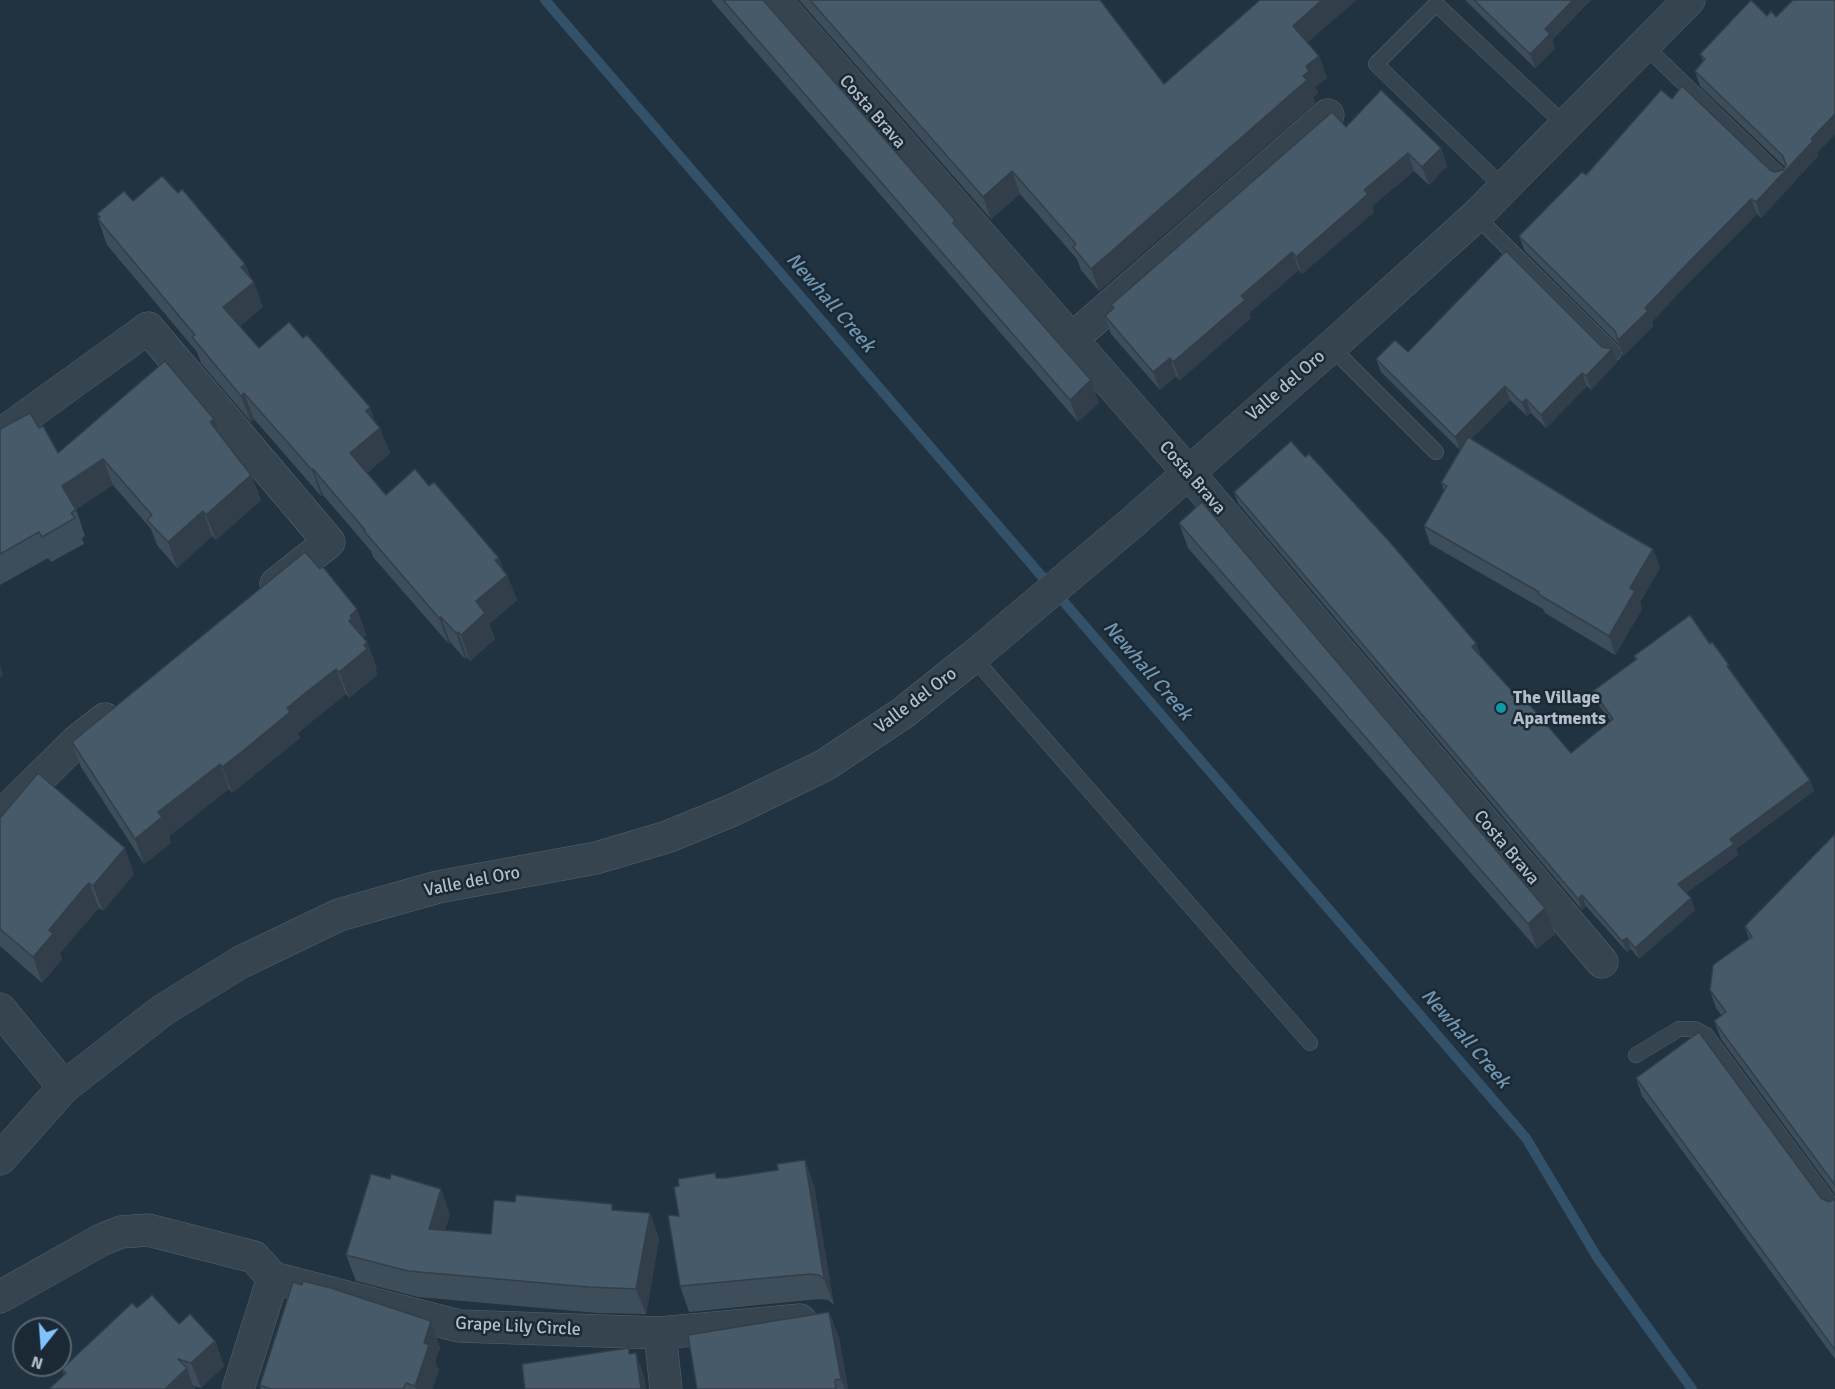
<!DOCTYPE html>
<style>
body{margin:0}
#map{position:relative;width:1835px;height:1389px;overflow:hidden;background:#213340;font-family:Signika,sans-serif}
canvas{display:block}
.north{position:absolute;left:12px;top:1317px;width:60px;height:60px;box-sizing:border-box;background:#1b2935;border:2px solid #576571;border-radius:50%;rotate:197deg;font-size:16px;font-weight:700;line-height:24px;text-align:center;color:#b2bfcb}
.north::after{content:'';display:block;margin:auto;width:21px;height:27px;background:#82c3ff;clip-path:polygon(50% 0,100% 100%,50% 72%,0 100%)}
</style>
<div id="map">
<canvas width="1835" height="1389"></canvas>
<div class="north">N</div>
</div>
<script>
const ctx = document.querySelector('canvas').getContext('2d');
ctx.lineJoin = 'round';
function shape(rows) {
  const path = new Path2D();
  for (const r of rows) {
    path.moveTo(r[0], r[1]);
    for (let i = 2; i < r.length; i += 2) path.lineTo(r[i], r[i + 1]);
  }
  return path;
}
function strokePath(path, color, width, dash) {
  ctx.strokeStyle = color;
  ctx.lineWidth = width;
  ctx.lineCap = dash ? 'butt' : 'round';
  ctx.setLineDash(dash || []);
  ctx.stroke(path);
}
function paint(path, color) {
  ctx.fillStyle = color;
  ctx.fill(path, 'evenodd');
}
function drawText(font, color, halo, rows, align = 'center') {
  ctx.font = font + ' Signika,sans-serif';
  ctx.lineWidth = 5;
  ctx.setLineDash([]);
  ctx.textBaseline = 'middle';
  ctx.strokeStyle = halo;
  ctx.fillStyle = color;
  for (const [text, x, y, turn = 0] of rows) {
    ctx.save();
    ctx.translate(x, y);
    ctx.rotate((+turn || 0) * Math.PI / 180);
    ctx.textAlign = isNaN(turn) ? turn : align;
    if (halo) ctx.strokeText(text, 0, 0);
    ctx.fillText(text, 0, 0);
    ctx.restore();
  }
}
const stream = shape([
 [545,0,1526,1138,1597,1257,1692,1389]
]);
const service = shape([
 [1645,46,1782,178],
 [1504,188,1376,64,1436,4,1565,125],
 [1476,216,1614,353],
 [1331,347,1436,452],
 [973,657,1310,1043],
 [1636,1055,1679,1029,1695,1029,1706,1035,1835,1210]
]);
const minor = shape([
 [775,0,1188,472,1602,962],
 [1071,340,1328,115],
 [0,435,148,328,329,542,276,584],
 [0,817,77,741,105,719],
 [0,1009,64,1087],
 [0,1159,64,1087,163,1010,241,962,339,915,438,887,596,858,667,837,733,810,825,765,903,713,973,657,1134,521,1331,347,1476,216,1689,0],
 [0,1297,101,1240,121,1232,148,1230,254,1257,273,1278,459,1326,660,1333,800,1320],
 [660,1333,666,1389],
 [238,1389,273,1278]
]);
const wall = shape([
 [711,0,763,0,959,229,1099,403,1078,422],
 [799,0,1100,0,1164,84,1307,43,1319,56,1327,78,1315,87,1318,93,1313,97,1315,103,1099,291,1081,270,1077,259,1020,194,991,219],
 [1465,0,1591,0,1552,40,1555,48,1535,68],
 [1700,54,1817,153,1818,156,1761,218,1757,214,1687,284,1652,322,1653,326,1623,356,1619,345,1525,251,1519,236,1586,175,1672,99,1770,170,1775,172,1783,170,1785,167,1700,86,1695,71,1703,61],
 [1346,127,1441,148,1447,166,1429,185,1414,171,1372,206,1374,212,1302,274,1299,270,1249,313,1251,318,1180,380,1176,376,1160,390,1111,334,1105,316,1113,309,1111,305],
 [178,193,245,264,263,307,240,326,259,348,376,422,390,453,367,473,386,495,429,486,499,558,503,569,507,575,517,600,489,624,495,639,470,661,467,657,465,659,450,642,448,643,373,557,371,551,323,495,321,496,254,419,251,422,201,363,197,352,107,245,98,219,99,218,97,214,133,201],
 [1602,347,1612,349,1617,362,1591,390,1587,386,1546,428,1531,413,1527,416,1510,400,1471,439,1606,522,1653,549,1660,568,1640,602,1642,609,1615,655,1545,613,1543,609,1430,544,1424,526,1444,490,1441,483,1460,450,1381,372,1376,359,1408,352],
 [214,419,219,434,251,475,261,500,216,540,212,536,177,568,157,545,151,529,113,485,76,509,85,536,82,538,84,544,51,562,48,558,0,585,0,429,39,428,58,453],
 [1234,492,1476,643,1480,655,1513,692,1571,753,1611,721,1597,703,1593,691,1635,660,1634,656,1732,673,1814,791,1736,849,1738,855,1686,893,1695,910,1639,959,1631,949,1627,952,1586,906,1582,910,1238,503],
 [1179,523,1545,908,1555,934,1537,949,1188,548],
 [320,569,357,609,366,635,363,638,367,642,377,668,375,669,377,675,349,698,346,694,318,716,298,733,300,738,253,776,232,793,229,789,169,836,171,843,144,864,81,767,72,742],
 [0,818,134,874,103,911,99,908,93,914,60,953,62,959,42,983,0,946],
 [1835,834,1835,1194,1721,1039,1714,1021,1722,1016,1716,1008,1710,990,1749,939,1745,926],
 [1636,1078,1821,1198,1829,1202,1835,1199,1835,1359,1642,1096],
 [805,1160,814,1186,834,1305,828,1300,819,1299,689,1312,680,1286,717,1178,725,1178,778,1170],
 [615,1210,650,1213,659,1239,646,1314,597,1313,418,1297,356,1281,346,1255,450,1214,445,1230,491,1234],
 [137,1308,179,1324,215,1341,224,1366,201,1388,193,1386,195,1389,50,1389,64,1375,62,1369],
 [829,1312,839,1338,848,1389,697,1389],
 [440,1347,435,1362,439,1370,432,1389,261,1389,260,1385]
]);
const shadedWall = shape([
 [1322,0,1357,0,1301,48,1293,26],
 [1573,0,1591,0,1552,40,1555,48,1535,68,1530,54,1545,29],
 [1319,56,1327,78,1315,87,1318,93,1313,97,1315,103,1099,291,1091,269,1303,76,1306,66],
 [1835,114,1835,135,1817,153,1818,156,1761,218,1756,202,1811,139],
 [1441,148,1447,166,1429,185,1422,167],
 [1408,153,1414,171,1372,206,1374,212,1302,274,1296,257,1364,190],
 [1012,171,1020,194,991,219,983,197],
 [1751,199,1757,214,1687,284,1652,322,1653,326,1623,356,1618,340,1645,308,1682,269],
 [1292,252,1299,270,1249,313,1251,318,1180,380,1173,362,1241,296],
 [245,264,252,283,254,282,263,307,233,332,223,307,241,267],
 [1612,349,1617,362,1591,390,1586,376],
 [1170,358,1176,376,1160,390,1153,372],
 [1582,373,1587,386,1546,428,1541,415],
 [1091,380,1099,403,1078,422,1070,400],
 [1505,386,1510,400,1460,450,1455,437],
 [244,393,254,419,251,422,241,396],
 [1526,399,1531,413,1527,416,1522,403],
 [370,407,378,430,380,428,390,453,359,479,350,453,366,411],
 [214,419,223,445,210,422],
 [103,459,113,485,72,512,62,486],
 [313,469,323,495,321,496,312,470],
 [251,475,261,500,216,540,206,515],
 [203,511,212,536,177,568,168,542],
 [1653,549,1660,568,1640,602,1642,609,1615,655,1609,636,1630,588],
 [499,558,505,576,507,575,517,600,489,624,495,639,470,661,461,635,495,560],
 [357,609,366,635,360,640,349,621,350,616],
 [441,617,450,642,448,643,439,618],
 [458,632,467,657,465,659,456,633],
 [367,642,377,668,375,669,377,675,349,698,339,672],
 [1476,643,1480,654,1477,658,1472,647],
 [0,665,3,675,0,678],
 [336,669,346,694,298,733,300,738,232,793,222,767,287,708],
 [220,764,229,789,169,836,171,843,144,864,135,839,158,812],
 [1810,780,1814,791,1736,849,1738,855,1682,896,1678,884,1730,839],
 [125,848,134,874,103,911,93,886],
 [89,883,99,908,60,953,62,959,42,983,33,957,49,930],
 [1582,895,1586,906,1582,910,1578,899],
 [1691,898,1695,910,1639,959,1635,948],
 [1545,908,1555,934,1537,949,1528,924],
 [1627,938,1631,949,1627,952,1622,941],
 [805,1160,814,1186,834,1305,824,1279],
 [441,1189,450,1214,438,1255,429,1229],
 [650,1213,659,1239,646,1314,636,1289],
 [829,1312,839,1338,848,1389,845,1389,841,1379],
 [431,1321,440,1347,435,1362,439,1370,432,1389,416,1389,415,1386,424,1343],
 [215,1341,224,1366,201,1388,191,1363],
 [636,1353,645,1379,646,1389,641,1389],
 [187,1368,194,1389,165,1389]
]);
const building = shape([
 [723,0,763,0,955,220,953,223,1091,380,1070,400,723,0],
 [810,0,1100,0,1164,84,1260,0,1322,0,1293,26,1319,56,1306,66,1309,71,1303,76,1307,80,1091,269,1073,247,1076,244,1012,171,983,197,810,0],
 [1474,0,1573,0,1545,29,1550,34,1530,54,1474,0],
 [1751,0,1767,16,1771,11,1776,17,1793,0,1835,0,1835,114,1811,139,1813,141,1756,202,1751,199,1682,269,1645,308,1648,311,1618,340,1615,331,1519,236,1582,172,1586,175,1661,90,1672,99,1682,86,1770,170,1775,172,1783,170,1786,165,1783,156,1695,71,1705,59,1700,54,1751,0],
 [1381,90,1441,148,1422,167,1408,153,1364,190,1368,194,1296,257,1292,252,1241,296,1245,300,1173,362,1170,358,1153,372,1105,316,1114,308,1111,305,1332,112,1346,127,1381,90],
 [162,176,178,193,182,189,245,264,241,267,254,282,223,307,259,348,289,322,303,338,307,335,370,407,366,411,380,428,350,453,386,495,415,469,429,486,434,482,499,558,495,560,507,575,476,601,485,613,461,635,458,632,456,633,441,617,439,618,364,531,365,530,313,469,312,470,244,393,241,396,192,337,195,335,98,219,100,217,97,214,124,191,133,201,162,176],
 [1506,251,1602,347,1612,349,1586,376,1582,373,1541,415,1526,399,1522,403,1505,386,1455,437,1376,359,1395,340,1408,352,1506,251],
 [165,361,214,419,210,422,251,475,206,515,203,511,168,542,147,520,152,515,103,459,62,486,76,510,71,513,75,518,42,537,39,532,0,554,0,429,30,413,39,428,43,426,58,453,165,361],
 [1468,437,1606,522,1653,549,1630,588,1635,591,1609,636,1538,594,1539,592,1424,526,1447,486,1441,483,1468,437],
 [1291,441,1305,457,1309,454,1389,541,1476,643,1472,647,1513,692,1516,689,1571,753,1613,719,1593,691,1637,659,1634,656,1690,615,1710,644,1712,642,1729,665,1727,666,1810,780,1730,839,1734,844,1678,884,1691,898,1635,948,1627,938,1622,941,1582,895,1578,899,1234,492,1291,441],
 [1202,502,1545,908,1528,924,1179,523,1202,502],
 [305,552,320,569,323,567,357,609,350,616,352,618,349,621,367,642,364,645,367,649,339,672,336,669,309,690,287,708,290,712,244,750,222,767,220,764,158,812,162,817,135,839,72,742,305,552],
 [38,773,125,848,93,886,89,883,84,888,49,930,53,934,33,957,0,929,0,818,38,773],
 [1835,834,1835,1185,1714,1021,1726,1012,1710,990,1713,965,1752,937,1745,926,1835,834],
 [1699,1032,1821,1198,1829,1202,1835,1199,1835,1350,1636,1078,1699,1032],
 [805,1160,824,1279,819,1275,810,1274,680,1286,668,1215,679,1216,674,1187,679,1186,678,1179,715,1173,716,1178,725,1178,778,1170,777,1164,805,1160],
 [371,1174,390,1179,391,1174,441,1189,429,1229,491,1234,494,1200,515,1202,516,1195,612,1204,612,1210,650,1213,636,1289,588,1287,408,1271,346,1255,371,1174],
 [303,1281,331,1288,431,1321,424,1343,429,1345,415,1386,406,1383,403,1389,271,1389,260,1385,293,1282,302,1285,303,1281],
 [152,1295,179,1324,190,1314,215,1341,191,1363,178,1359,187,1368,165,1389,50,1389,50,1388,66,1373,62,1369,132,1303,137,1308,152,1295],
 [829,1312,841,1379,835,1380,836,1389,697,1389,688,1335,829,1312],
 [629,1348,629,1354,636,1353,641,1389,525,1389,522,1364,629,1348]
]);
const markers = [
 [1501,708,6,"#0f9aa8"]
];
const streetNames = [
 ["Costa Brava",872,112,49],
 ["Valle del Oro",1286,386,-41],
 ["Costa Brava",1192,478,49],
 ["Valle del Oro",916,701,-37],
 ["Costa Brava",1506,848,50],
 ["Valle del Oro",472,882,-11],
 ["Grape Lily Circle",518,1327,3]
];
const poiNames = [
 ["The Village",1513,698],
 ["Apartments",1513,719]
];
const waterNames = [
 ["Newhall Creek",830,303,49],
 ["Newhall Creek",1147,671,49],
 ["Newhall Creek",1465,1039,49]
];
strokePath(stream, '#335169', 10);
strokePath(service, '#54626e', 16);
strokePath(minor, '#54626e', 33);
strokePath(service, '#364450', 15);
strokePath(minor, '#364450', 32);
paint(wall, '#3d4d5a');
paint(shadedWall, '#323f4a');
paint(building, '#475a69');
strokePath(building, '#323f4a', 1.5);
for (const [x, y, r, color] of markers) {
  const dot = new Path2D();
  dot.arc(x, y, r, 0, 2 * Math.PI);
  ctx.fillStyle = color;
  ctx.fill(dot);
  strokePath(dot, '#1b2935', 2);
}
drawText('18px', '#b2bfcb', '#1b2935', streetNames);
drawText('bold 18px', '#b2bfcb', '#1b2935', poiNames, 'left');
drawText('italic 20px', '#6f95b1', '#1b2935', waterNames);
</script>
